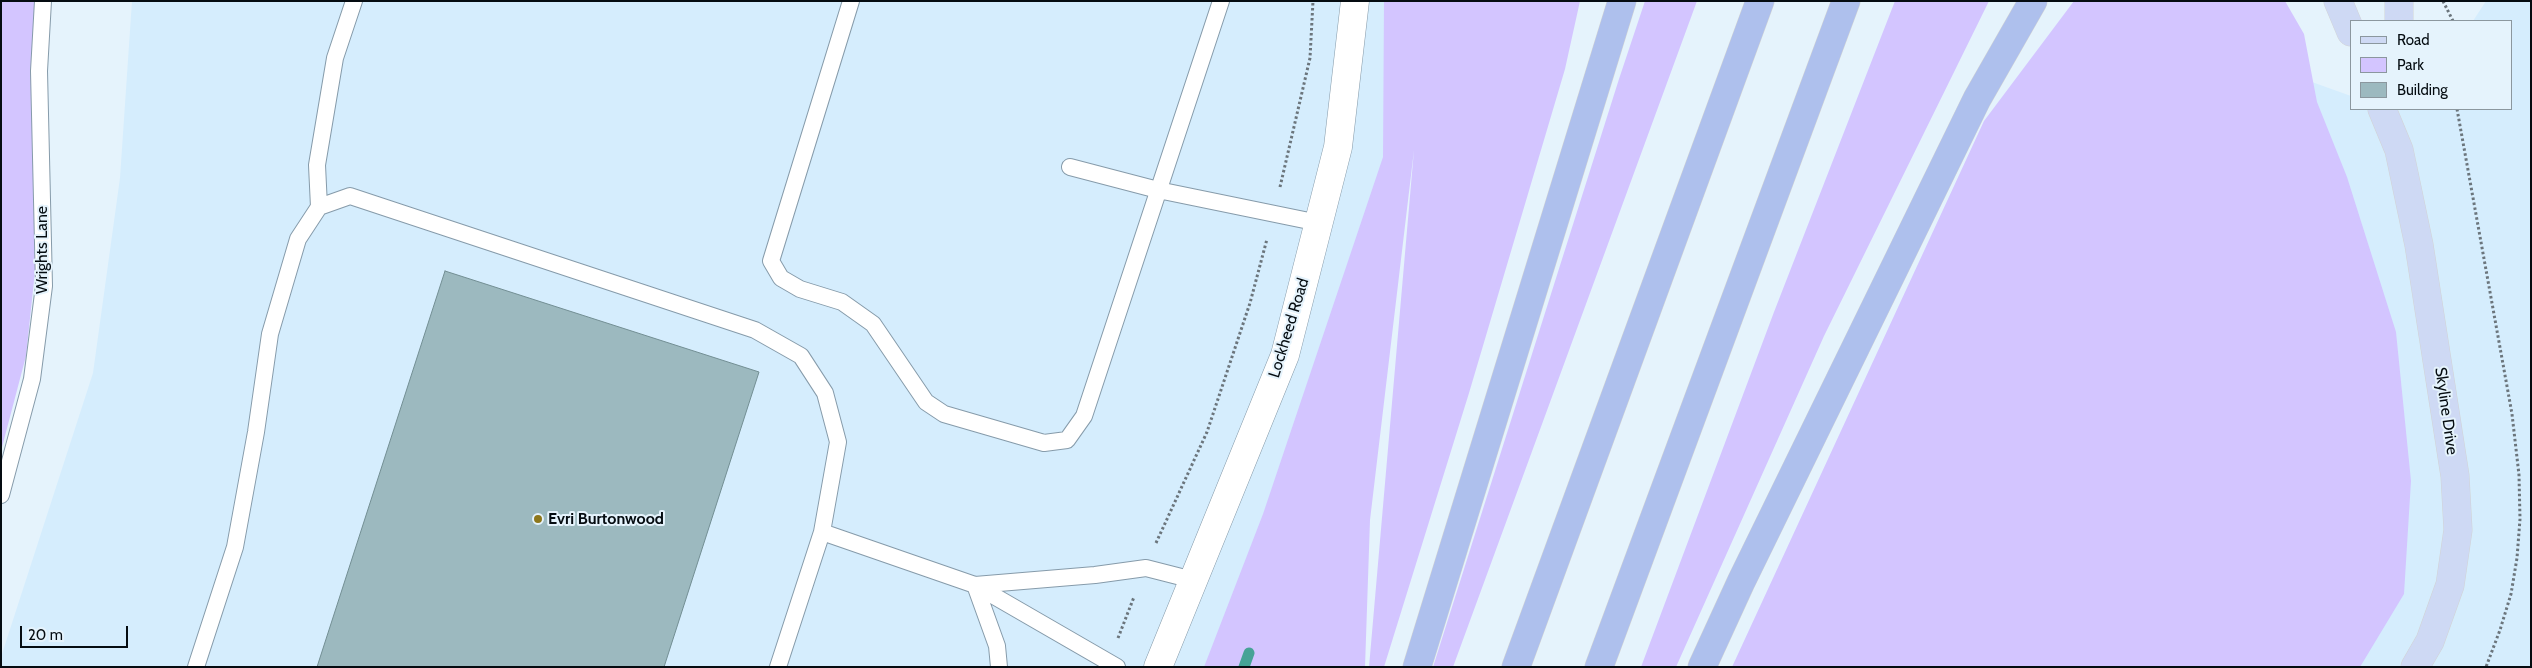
<!DOCTYPE html>
<style>
body{margin:0}
#map{position:relative;width:2532px;height:668px;overflow:hidden;background:#e5f3fc;font-family:Cabin,sans-serif}
canvas{display:block}
.frame{position:absolute;inset:0;border:2px solid #050c11;pointer-events:none}
.legend{position:absolute;left:2350px;top:20px;width:162px;height:90px;box-sizing:border-box;background:#e5f3fc;border:1px solid #8b979e;margin:0;padding:6px 9px;list-style:none;font-size:15px;color:#050c11}
.legend li{display:flex;align-items:center;gap:10px;height:25px}
.legend b{width:25px;border:1px solid #8b979e}
.scale{position:absolute;left:20px;top:626px;width:108px;height:22px;box-sizing:border-box;border:2px solid #050c11;border-top:0;padding-left:6px;font-size:15px;line-height:18px;white-space:nowrap;color:#050c11;-webkit-text-stroke:4px #e5f3fc;paint-order:stroke}
</style>
<div id="map">
<canvas width="2532" height="668"></canvas>
<div class="frame"></div>
<ul class="legend">
<li><b style="height:6px;background:#ced9f4"></b>Road</li>
<li><b style="height:14px;background:#d3c5ff"></b>Park</li>
<li><b style="height:14px;background:#9cb9bf"></b>Building</li>
</ul>
<div class="scale">20 m</div>
</div>
<script>
const ctx = document.querySelector('canvas').getContext('2d');
ctx.lineJoin = 'round';
function paint(path, color) {
  ctx.fillStyle = color;
  ctx.fill(path, 'evenodd');
}
function shape(rows) {
  const path = new Path2D();
  for (const r of rows) {
    path.moveTo(r[0], r[1]);
    for (let i = 2; i < r.length; i += 2) path.lineTo(r[i], r[i + 1]);
  }
  return path;
}
function strokePath(path, color, width, dash) {
  ctx.strokeStyle = color;
  ctx.lineWidth = width;
  ctx.lineCap = dash ? 'butt' : 'round';
  ctx.setLineDash(dash || []);
  ctx.stroke(path);
}
function drawText(font, color, halo, rows, align = 'center') {
  ctx.font = font + ' Cabin,sans-serif';
  ctx.lineWidth = 4;
  ctx.setLineDash([]);
  ctx.textBaseline = 'middle';
  ctx.strokeStyle = halo;
  ctx.fillStyle = color;
  for (const [text, x, y, turn = 0] of rows) {
    ctx.save();
    ctx.translate(x, y);
    ctx.rotate((+turn || 0) * Math.PI / 180);
    ctx.textAlign = isNaN(turn) ? turn : align;
    if (halo) ctx.strokeText(text, 0, 0);
    ctx.fillText(text, 0, 0);
    ctx.restore();
  }
}
const built = shape([
 [132,1,1431,1,1308,667,1,667,1,657,93,373,120,178],
 [2486,1,2531,1,2531,667,1815,667,2270,67,2351,96,2351,109,2511,109,2511,21,2473,21]
]);
const green = shape([
 [1,1,35,1,32,77,35,271,26,356,1,451],
 [1384,1,1580,1,1565,69,1469,393,1384,667,1369,667,1414,150,1370,520,1365,667,1204,667,1263,514,1383,157],
 [1645,1,1697,1,1453,667,1433,667,1619,79],
 [1895,1,1989,1,1824,336,1676,667,1641,667,1774,312],
 [2074,1,2285,1,2304,34,2317,102,2347,177,2396,332,2411,481,2404,594,2360,667,1732,667,1984,121]
]);
const stream = shape([
 [1244,667,1249,653]
]);
const building = shape([
 [445,271,759,372,664,667,317,667,445,271]
]);
const path = shape([
 [2443,1,2453,21],
 [2457,109,2512,414,2519,475,2520,519,2517,558,2511,594,2500,630,2486,667],
 [1280,187,1310,58,1313,1],
 [1156,543,1207,432,1250,303,1267,239],
 [1118,638,1134,597]
]);
const lane = shape([
 [851,1,771,261,781,278,800,289,842,302,873,324,926,402,944,414,1044,443,1067,440,1084,416,1221,1],
 [1070,167,1158,190,1319,223],
 [319,207,350,196,755,330,801,356,825,393,838,442,822,532,778,667],
 [1,495,32,379,44,286,39,71,43,1],
 [822,532,975,585,1117,667],
 [975,585,1095,575,1146,568,1193,580],
 [975,585,997,646,999,667],
 [196,667,235,547,256,432,270,334,298,239,319,207,317,165,335,58,354,1]
]);
const street = shape([
 [1158,667,1285,355,1338,147,1355,1]
]);
const primary = shape([
 [2338,1,2351,32],
 [2399,1,2399,21],
 [2382,109,2399,150,2419,245,2455,476,2458,530,2450,585,2430,641,2415,667]
]);
const highway = shape([
 [1417,667,1622,1],
 [1516,667,1760,1],
 [1599,667,1846,1],
 [1702,667,1741,582,1977,99,2033,1]
]);
const markers = [
 [538,519,5,"#8d771c"]
];
const streetNames = [
 ["Wrights Lane",42,250,-90],
 ["Lockheed Road",1289,328,-73],
 ["Skyline Drive",2446,411,82]
];
const poiNames = [
 ["Evri Burtonwood",548,519]
];
paint(built, '#d5edfd');
paint(green, '#d3c5ff');
strokePath(stream, '#46a396', 11);
paint(building, '#9cb9bf');
strokePath(building, '#738f94', 1);
strokePath(lane, '#869baa', 18);
strokePath(street, '#869baa', 29);
strokePath(primary, '#d2d3d4', 29);
strokePath(highway, '#d2d3d4', 29);
strokePath(path, '#6b757c', 3, [2.5, 2.5]);
strokePath(lane, '#fff', 16);
strokePath(street, '#fff', 28);
strokePath(primary, '#ced9f4', 28);
strokePath(highway, '#aec0ed', 28);
for (const [x, y, r, color] of markers) {
  const dot = new Path2D();
  dot.arc(x, y, r, 0, 2 * Math.PI);
  ctx.fillStyle = color;
  ctx.fill(dot);
  strokePath(dot, '#e5f3fc', 2);
}
drawText('16px', '#050c11', '#e5f3fc', streetNames);
drawText('bold 16px', '#050c11', '#e5f3fc', poiNames, 'left');
</script>
